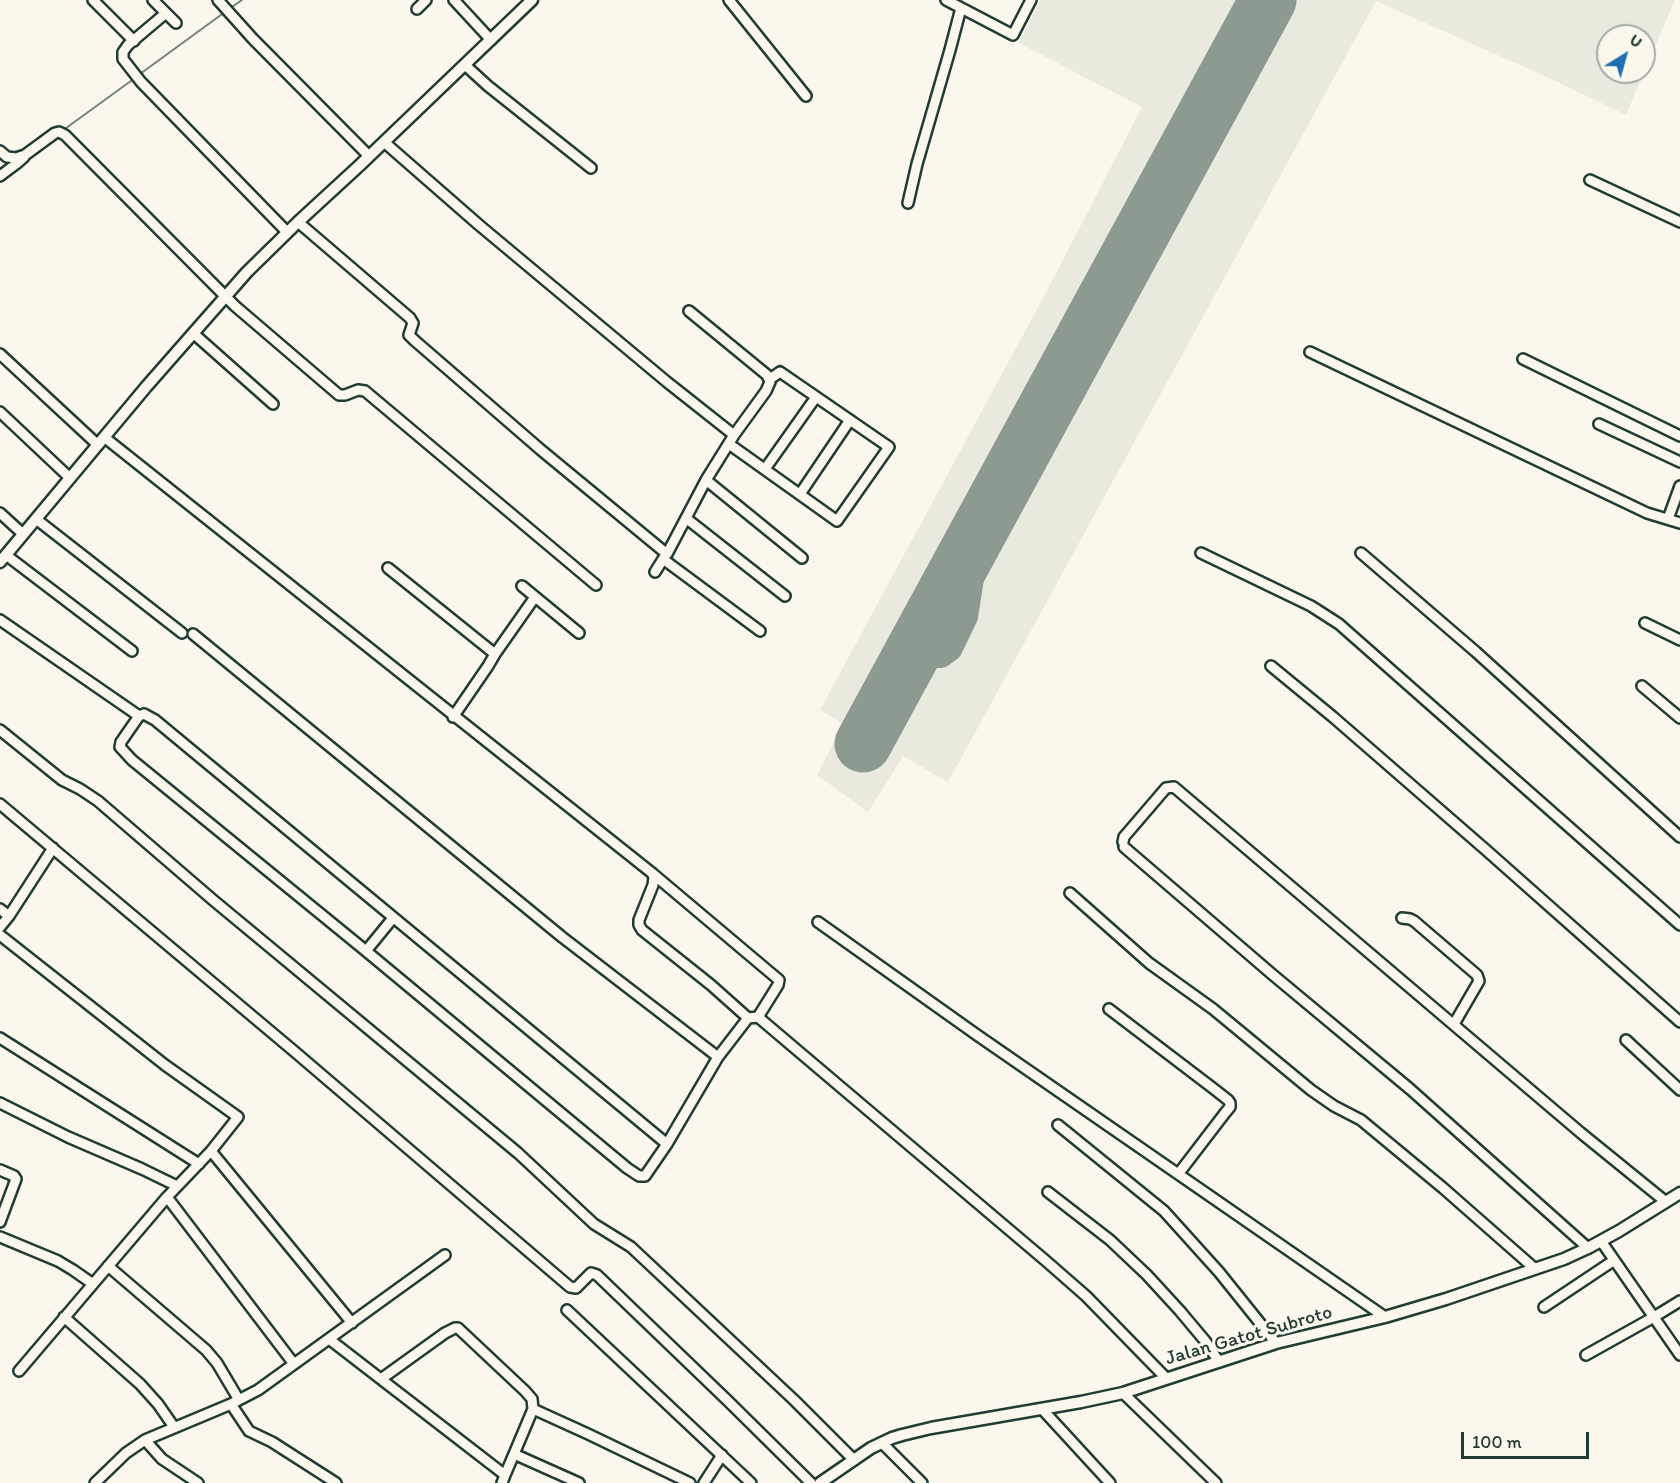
<!DOCTYPE html>
<style>
body{margin:0}
#map{position:relative;width:1680px;height:1483px;overflow:hidden;background:#fbf7ec;font-family:Itim,sans-serif}
canvas{display:block}
.north{position:absolute;left:1596px;top:24px;width:60px;height:60px;box-sizing:border-box;background:#fbf7ec;border:2px solid #a3ada2;border-radius:50%;rotate:37deg;font-size:16px;font-weight:700;line-height:24px;text-align:center;color:#1f3d34}
.north::after{content:'';display:block;margin:auto;width:21px;height:27px;background:#1f6fb2;clip-path:polygon(50% 0,100% 100%,50% 72%,0 100%)}
.scale{position:absolute;left:1461px;top:1432px;width:128px;height:27px;box-sizing:border-box;border:3px solid #1f3d34;border-top:0;padding-left:8px;font-size:18px;line-height:21px;white-space:nowrap;color:#1f3d34;-webkit-text-stroke:4px #fbf7ec;paint-order:stroke}
</style>
<div id="map">
<canvas width="1680" height="1483"></canvas>
<div class="north">U</div>
<div class="scale">100 m</div>
</div>
<script>
const ctx = document.querySelector('canvas').getContext('2d');
ctx.lineJoin = 'round';
function paint(path, color) {
  ctx.fillStyle = color;
  ctx.fill(path, 'evenodd');
}
function shape(rows) {
  const path = new Path2D();
  for (const r of rows) {
    path.moveTo(r[0], r[1]);
    for (let i = 2; i < r.length; i += 2) path.lineTo(r[i], r[i + 1]);
  }
  return path;
}
function strokePath(path, color, width, dash) {
  ctx.strokeStyle = color;
  ctx.lineWidth = width;
  ctx.lineCap = dash ? 'butt' : 'round';
  ctx.setLineDash(dash || []);
  ctx.stroke(path);
}
function drawText(font, color, halo, rows, align = 'center') {
  ctx.font = font + ' Itim,sans-serif';
  ctx.lineWidth = 6;
  ctx.setLineDash([]);
  ctx.textBaseline = 'middle';
  ctx.strokeStyle = halo;
  ctx.fillStyle = color;
  for (const [text, x, y, turn = 0] of rows) {
    ctx.save();
    ctx.translate(x, y);
    ctx.rotate((+turn || 0) * Math.PI / 180);
    ctx.textAlign = isNaN(turn) ? turn : align;
    if (halo) ctx.strokeText(text, 0, 0);
    ctx.fillText(text, 0, 0);
    ctx.restore();
  }
}
const built = shape([
 [1040,0,1675,0,1644,72,1644,36,1608,36,1608,72,1644,72,1626,115,1558,82,1376,1,948,782,903,756,868,812,817,775,843,724,820,710,1049,287,1142,107,1019,43]
]);
const stream = shape([
 [229,9,242,0],
 [140,74,225,12],
 [62,131,135,78]
]);
const taxiway = shape([
 [915,649,934,657,941,657,951,650,967,617,976,559,986,518]
]);
const runway = shape([
 [863,744,1268,0]
]);
const minor = shape([
 [93,0,134,41],
 [153,0,176,23],
 [218,0,253,39,369,156],
 [454,0,491,40],
 [729,0,806,96],
 [946,0,1013,35,1031,0],
 [417,9,426,0],
 [166,13,128,45,123,52,123,59,141,82,287,232],
 [465,65,488,86,591,168],
 [384,142,479,225,667,382,734,435],
 [0,151,7,157,16,158,25,155,55,133,59,132,65,135,235,306,339,395,345,395,358,390,365,391,596,585],
 [0,176,16,164,24,157],
 [1590,180,1680,222],
 [908,203,917,164,950,50,961,8],
 [298,222,410,318,413,323,409,335,414,340,541,450,667,554,706,480,734,435,766,391,770,382,767,375,689,311],
 [193,333,273,404],
 [1310,352,1647,513,1680,523],
 [0,354,98,445],
 [1523,359,1680,436],
 [0,412,70,478],
 [1599,424,1680,462],
 [104,437,652,873,779,980,778,985,758,1017],
 [729,444,837,521,889,447,780,372,770,379],
 [765,469,816,397],
 [706,480,802,558],
 [800,494,850,420],
 [0,513,23,534],
 [36,519,182,633],
 [687,519,785,596],
 [1668,519,1680,486],
 [1201,553,1311,606,1339,624,1680,925],
 [1361,553,1476,652,1680,837],
 [6,555,132,651],
 [663,559,760,631],
 [388,568,495,654,488,666,453,717],
 [655,572,665,556],
 [522,586,579,633],
 [0,620,139,716],
 [1645,623,1680,640],
 [193,634,562,937,718,1057],
 [495,654,535,597],
 [1271,666,1333,717,1486,850,1680,1022],
 [1642,686,1680,718],
 [144,714,155,720,667,1144,645,1176,639,1176,627,1168,366,951,132,760,120,747,121,742,139,716,144,714],
 [0,730,62,780,80,789,98,801,213,900,518,1153,594,1224,631,1247,794,1400,854,1460],
 [0,804,295,1052,570,1287,576,1288,591,1273,597,1275,728,1401,811,1483],
 [1123,842,1124,837,1166,788,1174,787,1581,1133,1666,1202],
 [1124,847,1273,975,1410,1089,1588,1248],
 [652,873,654,877,653,885,639,920,639,925,642,930,711,985,748,1018,758,1017,1046,1261,1086,1296,1166,1378],
 [1070,893,1149,963,1213,1009,1311,1090,1334,1106,1361,1120,1443,1188,1534,1268],
 [0,909,9,916,53,848],
 [1402,918,1410,919,1414,921,1477,975,1479,981,1454,1024],
 [818,922,977,1035,1385,1317],
 [0,927,9,916],
 [0,935,165,1065,238,1117,211,1151,167,1197,294,1364],
 [366,951,393,918],
 [1109,1009,1214,1089,1228,1100,1230,1103,1230,1107,1225,1113,1179,1173],
 [0,1038,199,1164],
 [1626,1040,1680,1090],
 [0,1103,68,1137,142,1169,177,1186],
 [1058,1125,1164,1211,1219,1272,1276,1343],
 [667,1144,718,1057,748,1018],
 [211,1151,352,1323],
 [0,1170,14,1176,16,1179,0,1222],
 [1048,1192,1110,1240,1147,1275,1180,1311,1206,1342,1219,1362],
 [0,1237,58,1261,73,1270,93,1284],
 [1601,1241,1680,1355],
 [108,1266,206,1350,217,1363,239,1400],
 [1544,1307,1613,1261],
 [567,1310,751,1483],
 [64,1317,140,1384,158,1404,174,1427],
 [329,1339,505,1475,502,1483],
 [1586,1355,1654,1317,1680,1301],
 [19,1371,167,1197],
 [381,1379,445,1333,455,1328,458,1328,525,1391,532,1399,533,1409,514,1454,579,1483],
 [1123,1393,1216,1483],
 [231,1404,249,1431,272,1442,336,1483],
 [533,1409,588,1434,690,1483],
 [1042,1409,1110,1483],
 [145,1440,162,1459,198,1483],
 [882,1443,922,1483],
 [505,1475,514,1454],
 [95,1483,126,1453,145,1440,231,1404,258,1390,445,1255],
 [704,1483,722,1455]
]);
const tertiary = shape([
 [0,562,146,387,247,272,298,222,360,165,532,0],
 [820,1483,871,1448,892,1438,902,1435,931,1428,1081,1402,1123,1393,1276,1343,1385,1317,1446,1299,1564,1259,1588,1248,1619,1231,1680,1193]
]);
const streetNames = [
 ["Jalan Gatot Subroto",1249,1336,-16]
];
paint(built, '#eae9de');
strokePath(stream, '#74847b', 2);
strokePath(taxiway, '#8d9a90', 22);
strokePath(runway, '#8d9a90', 57);
strokePath(minor, '#1f3d34', 14);
strokePath(tertiary, '#1f3d34', 15);
strokePath(minor, '#fbf7ec', 9);
strokePath(tertiary, '#fbf7ec', 10);
drawText('20px', '#1f3d34', '#fbf7ec', streetNames);
</script>
